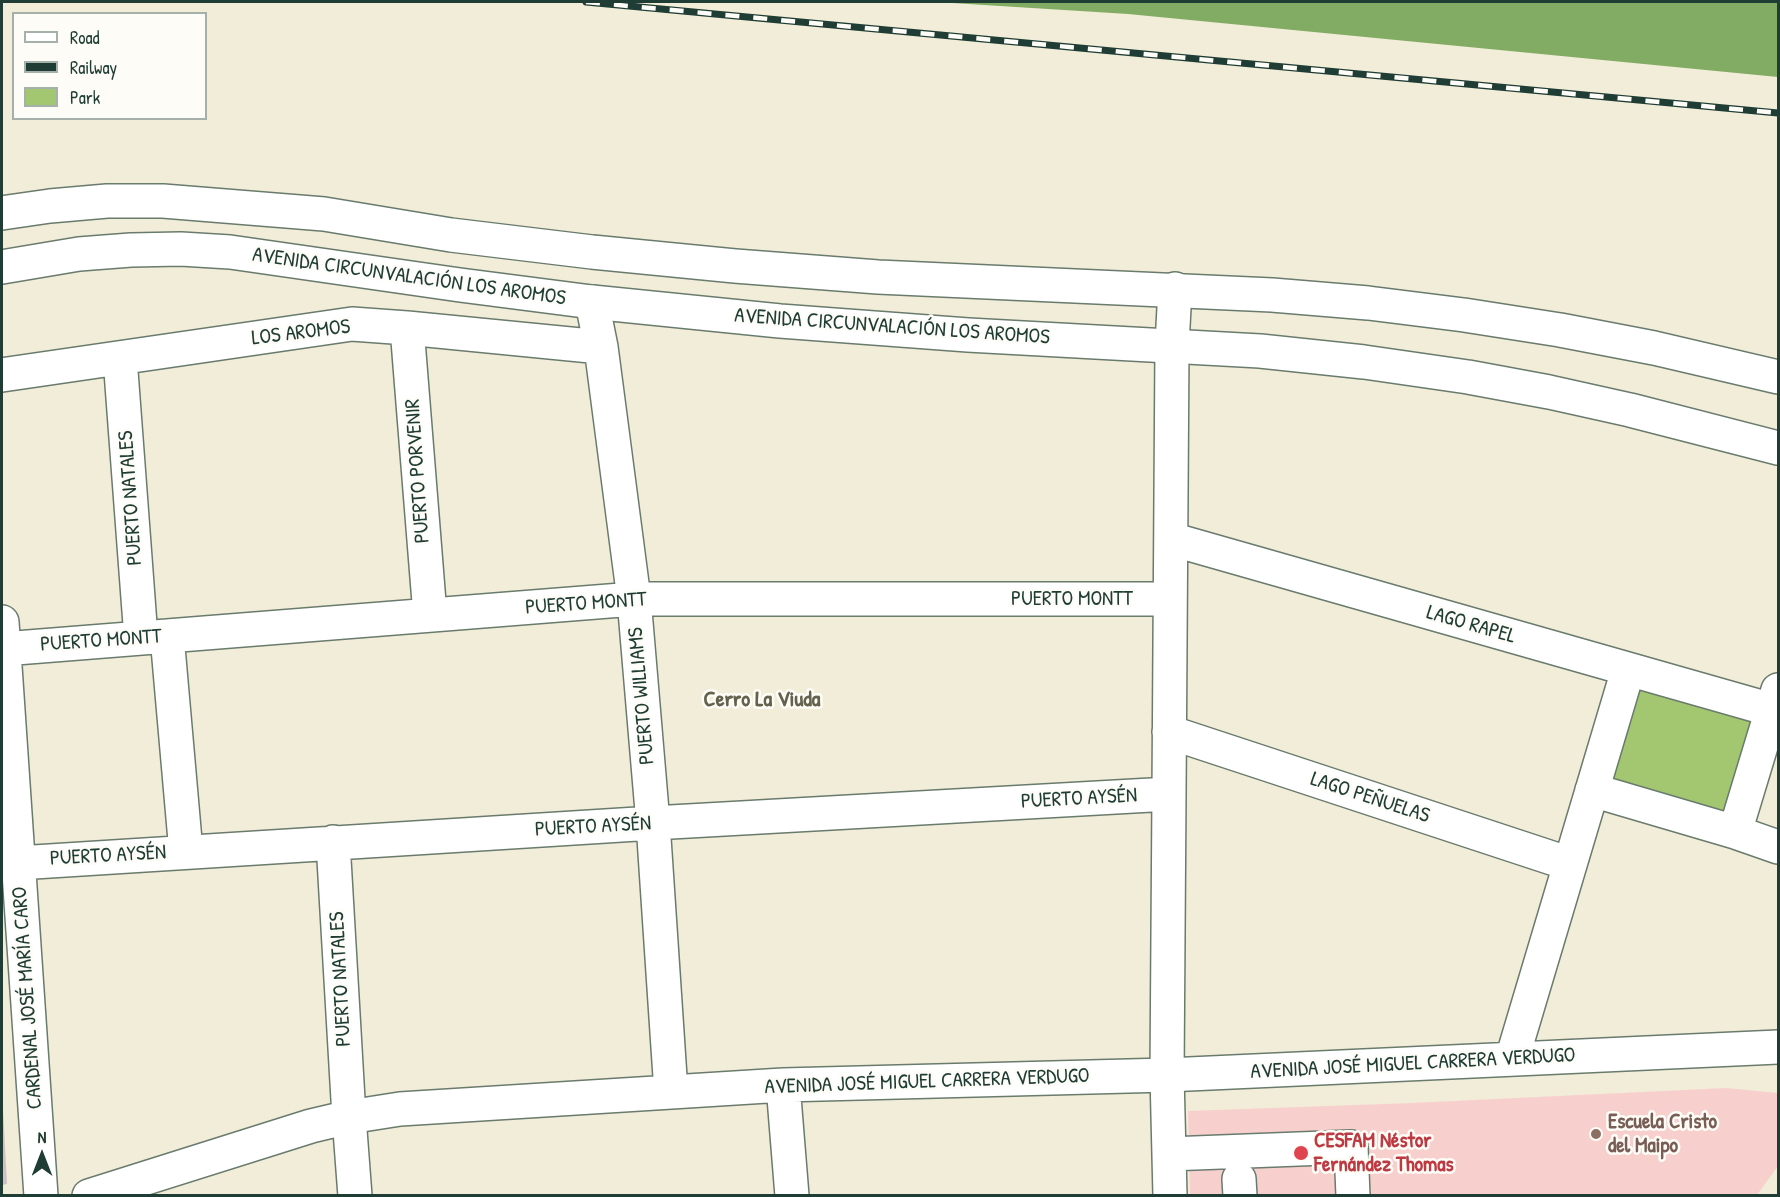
<!DOCTYPE html>
<meta charset="utf-8">
<style>
body{margin:0}
#map{position:relative;width:1780px;height:1197px;overflow:hidden;background:#f2edd8;font-family:"Patrick Hand",sans-serif}
canvas{display:block}
.frame{position:absolute;inset:0;border:3px solid #1f3d34;pointer-events:none}
.legend{position:absolute;left:12px;top:12px;width:195px;height:108px;box-sizing:border-box;background:#fdfcf7;border:2px solid #a4b0a9;margin:0;padding:8px 10px;list-style:none;font-size:18px;color:#1f3d34}
.legend li{display:flex;align-items:center;gap:12px;height:30px}
.legend b{width:30px;border:2px solid #a4b0a9}
.north{position:absolute;left:12px;top:1125px;width:60px;height:60px;-webkit-text-stroke:4px #fdfcf7;paint-order:stroke;rotate:0deg;font-size:16px;font-weight:700;line-height:24px;text-align:center;color:#1f3d34}
.north::after{content:'';display:block;margin:auto;width:21px;height:27px;background:#1f3d34;clip-path:polygon(50% 0,100% 100%,50% 72%,0 100%)}
</style>
<div id="map">
<canvas width="1780" height="1197"></canvas>
<div class="frame"></div>
<ul class="legend">
<li><b style="height:8px;background:#fff"></b>Road</li>
<li><b style="height:8px;background:#1f3d34"></b>Railway</li>
<li><b style="height:16px;background:#a3c771"></b>Park</li>
</ul>
<div class="north">N</div>
</div>
<script>
const ctx = document.querySelector('canvas').getContext('2d');
ctx.lineJoin = 'round';
function paint(path, color) {
  ctx.fillStyle = color;
  ctx.fill(path, 'evenodd');
}
function shape(rows) {
  const path = new Path2D();
  for (const r of rows) {
    path.moveTo(r[0], r[1]);
    for (let i = 2; i < r.length; i += 2) path.lineTo(r[i], r[i + 1]);
  }
  return path;
}
function strokePath(path, color, width, dash) {
  ctx.strokeStyle = color;
  ctx.lineWidth = width;
  ctx.lineCap = dash ? 'butt' : 'round';
  ctx.setLineDash(dash || []);
  ctx.stroke(path);
}
function drawText(font, color, halo, rows, align = 'center') {
  ctx.font = font + ' "Patrick Hand",sans-serif';
  ctx.lineWidth = 5;
  ctx.setLineDash([]);
  ctx.textBaseline = 'middle';
  ctx.strokeStyle = halo;
  ctx.fillStyle = color;
  for (const [text, x, y, turn = 0] of rows) {
    ctx.save();
    ctx.translate(x, y);
    ctx.rotate((+turn || 0) * Math.PI / 180);
    ctx.textAlign = isNaN(turn) ? turn : align;
    if (halo) ctx.strokeText(text, 0, 0);
    ctx.fillText(text, 0, 0);
    ctx.restore();
  }
}
const built = shape([
 [1726,1088,1778,1093,1778,1166,1757,1195,1190,1195,1188,1111,1411,1103]
]);
const industrial = shape([
 [2,1090,7,1184,2,1185]
]);
const green = shape([
 [1639,686,1753,718,1724,816,1612,783]
]);
const forest = shape([
 [936,2,1778,2,1778,77,1128,14]
]);
const minor = shape([
 [592,302,601,347,634,599,653,823,671,1092],
 [407,328,430,615],
 [120,358,141,638],
 [2,375,352,324,407,328,601,347],
 [1171,539,1772,710],
 [2,622,41,1196],
 [167,636,186,852],
 [3,649,634,599,1170,599],
 [1169,732,1570,864],
 [1592,790,1735,832,1778,847],
 [1735,832,1778,690],
 [333,842,349,1117,355,1196],
 [2,864,653,823,1169,794],
 [1512,1059,1628,670],
 [783,1085,792,1196],
 [1169,1154,1351,1147,1353,1196],
 [1239,1179,1240,1196],
 [89,1196,311,1126,349,1117,400,1109,783,1085,1167,1075,1778,1047],
 [1170,1196,1167,1075,1169,794,1172,345,1175,289]
]);
const major = shape([
 [2,213,50,206,107,201,163,201,324,214,451,235,592,252,735,266,878,277,1272,295,1368,303,1464,315,1560,330,1654,348,1778,377],
 [2,267,79,254,131,250,181,249,230,252,460,285,592,302,780,321,968,335,1260,351,1364,362,1468,377,1549,392,1630,410,1778,448]
]);
const rail = shape([
 [586,2,1778,113]
]);
const markers = [
 [1596,1134,6,"#8d6e63"],
 [1301,1153,8,"#e0444e"]
];
const streetNames = [
 ["AVENIDA CIRCUNVALACIÓN LOS AROMOS",409,277,8],
 ["AVENIDA CIRCUNVALACIÓN LOS AROMOS",892,327,4],
 ["LOS AROMOS",301,333,-7],
 ["PUERTO PORVENIR",418,471,-94],
 ["PUERTO NATALES",131,498,-94],
 ["PUERTO MONTT",1072,599],
 ["PUERTO MONTT",586,604,-4],
 ["LAGO RAPEL",1471,625,16],
 ["PUERTO MONTT",101,641,-4],
 ["PUERTO WILLIAMS",642,696,-95],
 ["LAGO PEÑUELAS",1370,798,18],
 ["PUERTO AYSÉN",1079,799,-3],
 ["PUERTO AYSÉN",593,827,-3],
 ["PUERTO AYSÉN",108,856,-3],
 ["PUERTO NATALES",341,979,-93],
 ["CARDENAL JOSÉ MARÍA CARO",28,998,-94],
 ["AVENIDA JOSÉ MIGUEL CARRERA VERDUGO",1413,1064,-3],
 ["AVENIDA JOSÉ MIGUEL CARRERA VERDUGO",927,1082,-2]
];
const educationNames = [
 ["Escuela Cristo",1608,1122],
 ["del Maipo",1608,1146]
];
const healthNames = [
 ["CESFAM Néstor",1314,1141],
 ["Fernández Thomas",1314,1165]
];
const neighbourhoodNames = [
 ["Cerro La Viuda",762,700]
];
paint(built, '#f7d0ce');
paint(industrial, '#d2bec4');
paint(green, '#a3c771');
paint(forest, '#82ac63');
strokePath(minor, '#697b6d', 36);
strokePath(major, '#697b6d', 36);
strokePath(minor, '#fff', 33);
strokePath(major, '#fff', 33);
strokePath(rail, '#1f3d34', 7);
strokePath(rail, '#fdfcf7', 4.5, [14]);
for (const [x, y, r, color] of markers) {
  const dot = new Path2D();
  dot.arc(x, y, r, 0, 2 * Math.PI);
  ctx.fillStyle = color;
  ctx.fill(dot);
  strokePath(dot, '#fdfcf7', 2);
}
drawText('21px', '#1f3d34', '#fdfcf7', streetNames);
drawText('bold 21px', '#785e54', '#fdfcf7', educationNames, 'left');
drawText('bold 21px', '#be3a42', '#fdfcf7', healthNames, 'left');
drawText('bold 22px', '#64614c', '#fdfcf7', neighbourhoodNames);
</script>
